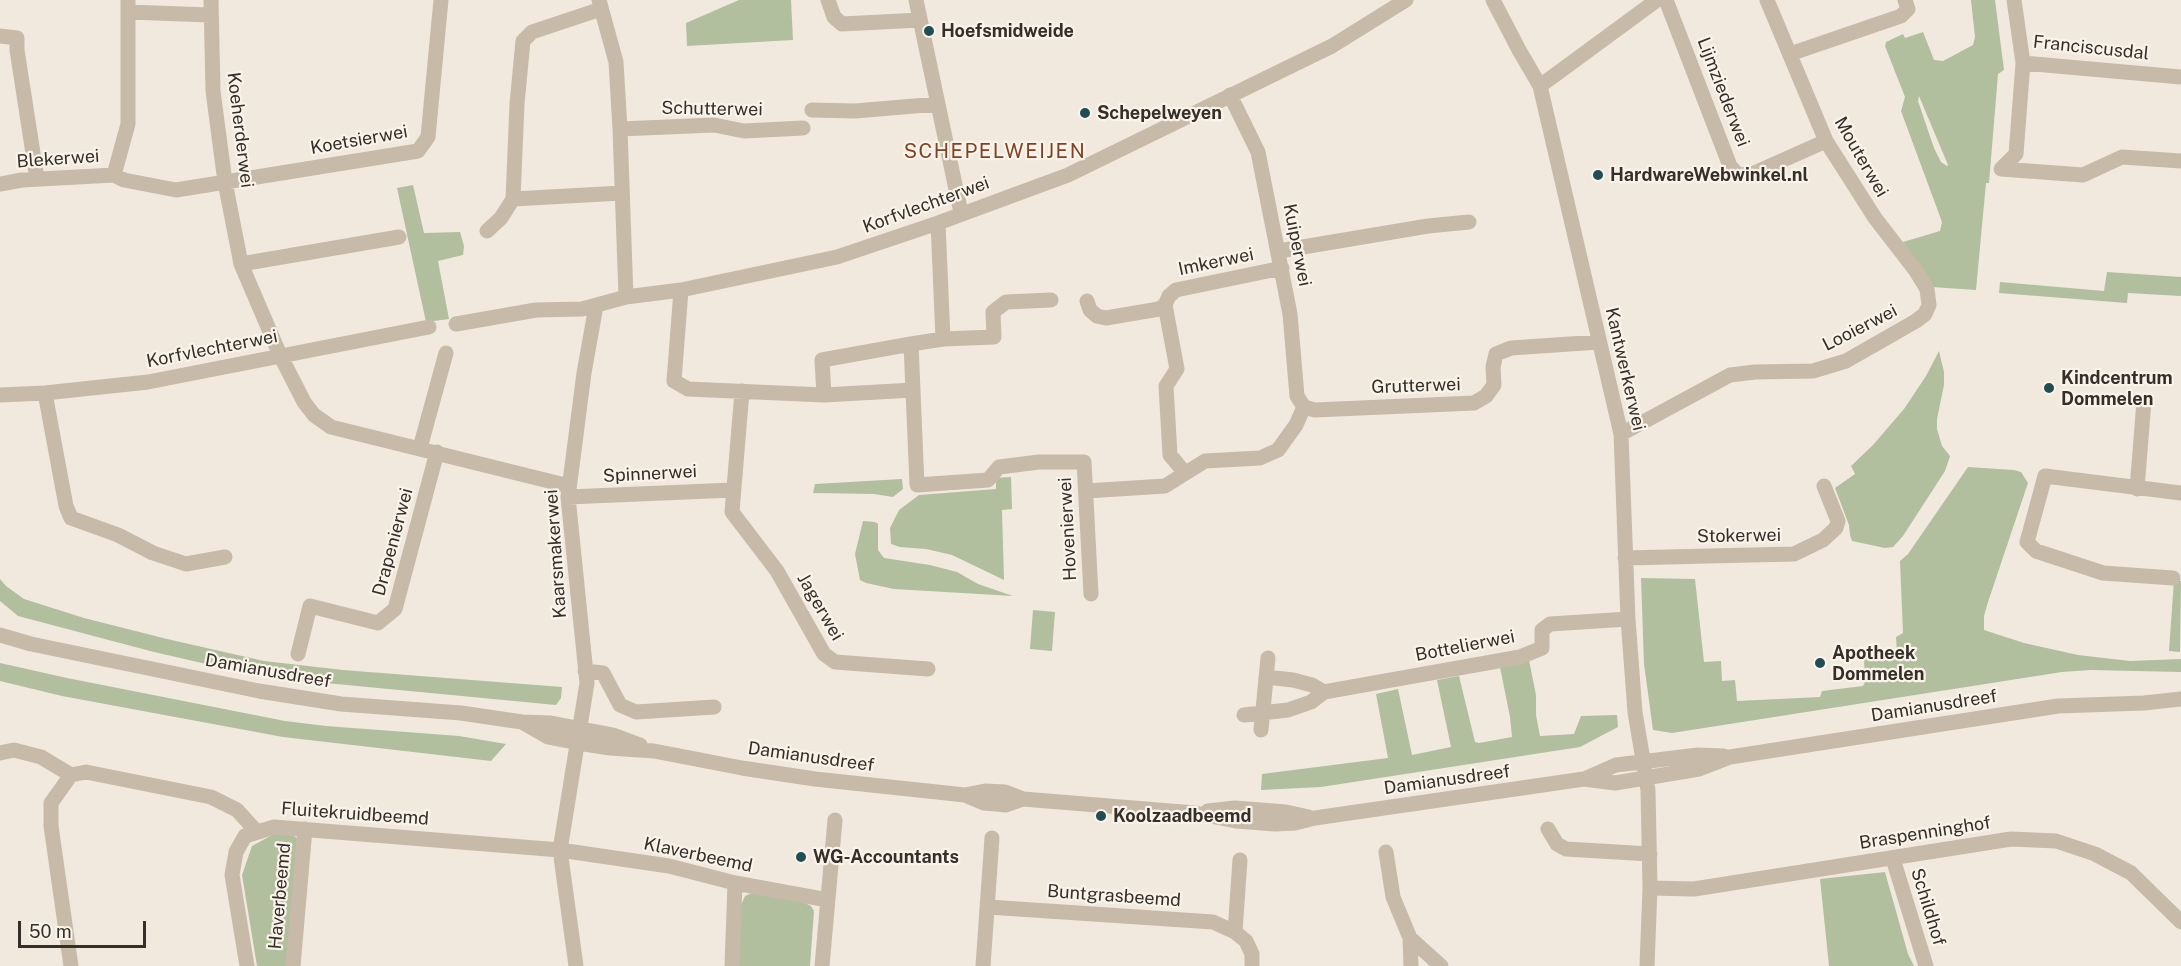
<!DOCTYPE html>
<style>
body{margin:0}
#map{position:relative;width:2181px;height:966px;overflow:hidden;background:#f1e9dd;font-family:"Public Sans",sans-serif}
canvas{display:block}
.scale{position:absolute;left:18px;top:921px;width:128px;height:27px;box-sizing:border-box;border:3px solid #362e29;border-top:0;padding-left:8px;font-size:18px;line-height:21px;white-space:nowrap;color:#362e29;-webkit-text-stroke:4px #f9f3e9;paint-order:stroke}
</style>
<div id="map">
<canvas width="2181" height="966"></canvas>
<div class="scale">50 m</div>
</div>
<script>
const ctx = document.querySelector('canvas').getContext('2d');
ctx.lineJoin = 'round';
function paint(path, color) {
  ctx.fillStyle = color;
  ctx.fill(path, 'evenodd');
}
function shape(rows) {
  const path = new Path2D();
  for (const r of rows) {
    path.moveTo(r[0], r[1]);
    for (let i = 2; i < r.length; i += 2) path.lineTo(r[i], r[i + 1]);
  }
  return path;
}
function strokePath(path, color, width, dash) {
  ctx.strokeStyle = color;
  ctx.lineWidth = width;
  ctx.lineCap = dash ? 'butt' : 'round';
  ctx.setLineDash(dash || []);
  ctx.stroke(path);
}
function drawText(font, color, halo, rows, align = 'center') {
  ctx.font = font + ' "Public Sans",sans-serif';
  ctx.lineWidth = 4.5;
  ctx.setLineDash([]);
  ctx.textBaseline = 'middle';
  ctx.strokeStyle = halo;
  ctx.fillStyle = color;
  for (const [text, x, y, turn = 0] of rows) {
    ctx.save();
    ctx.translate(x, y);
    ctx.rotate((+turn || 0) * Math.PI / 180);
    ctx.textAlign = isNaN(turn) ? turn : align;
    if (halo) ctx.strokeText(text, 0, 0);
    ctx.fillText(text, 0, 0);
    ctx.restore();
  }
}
const green = shape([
 [739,0,791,0,793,40,687,46,686,23],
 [1971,0,1995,0,2004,70,1998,74,1989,183,1986,183,1976,290,1932,287,1903,242,1940,231,1942,222,1901,111,1905,97,1885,46,1886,42,1903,34,1905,38,1923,32,1934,60,1943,61,1973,45,1975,37],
 [1919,96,1948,165,1947,166,1941,162,1934,148,1918,101],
 [413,185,424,233,460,232,464,246,463,255,438,261,449,319,426,322,397,188],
 [2107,272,2181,277,2181,296,2128,293,2127,303,1999,293,2000,282,2104,291],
 [1939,351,1944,372,1944,385,1937,419,1937,429,1942,446,1950,456,1945,471,1903,536,1893,547,1885,548,1852,541,1850,535,1849,525,1835,488,1855,474,1851,466,1873,445,1904,409,1926,376],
 [1968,467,2014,470,2021,472,2028,483,1988,602,1984,616,1984,630,2024,643,2078,655,2130,661,2181,659,2181,672,2091,670,2062,672,1672,733,1653,730,1644,664,1641,578,1695,579,1704,662,1721,661,1722,681,1735,680,1737,701,1820,697,1822,691,1863,686,1865,682,1864,657,1897,655,1896,637,1903,633,1900,561,1908,554],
 [1011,477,1012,509,1002,510,1004,580,952,555,926,549,900,547,891,544,890,528,899,510,919,495,996,489,996,478],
 [902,479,903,489,893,497,874,494,813,493,815,484],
 [863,521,875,522,878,524,878,550,884,558,930,565,957,572,978,584,1013,596,894,589,866,583,860,580,855,554],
 [0,579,6,586,24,599,84,618,167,639,264,661,343,670,562,687,561,698,556,705,263,677,154,652,18,616,0,601],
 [2174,580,2181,581,2180,652,2169,651],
 [1033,610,1055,612,1052,651,1030,649],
 [1529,660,1536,695,1536,715,1540,736,1574,734,1581,716,1617,715,1618,727,1580,747,1321,787,1261,790,1262,774,1388,758,1376,694,1398,689,1412,755,1451,747,1437,680,1459,676,1475,742,1479,743,1512,737,1510,717,1500,667],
 [0,663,67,678,285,721,326,726,459,736,506,744,491,761,283,737,62,696,0,681],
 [289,833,297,838,287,966,257,966,242,875,252,846,274,834],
 [1885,872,1908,954,1914,966,1829,966,1820,879],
 [752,893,803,902,811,906,814,911,810,966,736,966,741,905,745,896]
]);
const minor = shape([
 [211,0,213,91,225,182,241,264,280,355,304,402,314,415,331,427,569,486],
 [599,0,616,62,620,129,626,297],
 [828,0,834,17,842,24,920,20],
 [916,0,961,213],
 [1493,0,1519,50,1540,86,1621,434,1628,619,1635,712,1648,790,1650,888,1647,966],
 [1666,0,1730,166,1738,175,1752,174,1826,141],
 [2014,0,2023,63,2181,77],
 [128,12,210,15],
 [0,36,17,38,17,50,37,179],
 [1790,54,1901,16,1908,9,1905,0],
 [2023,63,2016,154,2001,169,2083,175,2122,157,2181,161],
 [1540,86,1657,0],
 [1230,95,1258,152,1290,314,1297,396,1304,407],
 [812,110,855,111,938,104],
 [620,129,714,125,744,131,803,128],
 [114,175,128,124,128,0],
 [0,184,22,180,114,175,124,180,176,190,418,151,428,137,441,0],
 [513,199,622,193],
 [938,223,943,339,994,337,993,312,1006,302,1051,300],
 [487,231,501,218,513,199,517,104,523,41,532,32,601,9],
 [1279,251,1428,226,1469,222],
 [241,264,399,237],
 [681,290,674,381,688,389,824,395,913,390],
 [1087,301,1090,310,1097,316,1106,318,1159,309,1165,305,1177,369,1166,386,1170,455,1185,473],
 [1165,305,1169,296,1176,290,1282,268],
 [456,324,536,310,582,309,626,297,681,290,837,257,938,223,1068,175,1332,46,1406,0],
 [943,339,911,344,917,485,988,480,999,467,1039,462,1084,462,1091,594],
 [742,391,732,512,777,571,824,654,835,662,928,669],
 [45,393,66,506,71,518,118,535,153,553,186,564,225,557],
 [0,395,45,393,148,382,429,327],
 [824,395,822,360,911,344],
 [1304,407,1315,410,1474,403,1486,396,1494,385,1493,367,1496,354,1511,348,1599,342],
 [1621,434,1730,375,1755,372,1813,371,1846,361,1916,321,1925,314,1929,305,1927,289,1916,271,1875,218,1826,141,1767,0],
 [420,448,446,353],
 [2137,489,2144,401],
 [1086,491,1165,486,1205,461,1260,458,1278,450,1296,425,1304,407],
 [568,497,733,490],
 [1625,558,1794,554,1823,540,1836,528,1838,521,1824,486],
 [2173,578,2103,573,2036,551,2027,542,2045,476,2181,493],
 [0,635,31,644,259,691,341,704,461,713,522,722,551,723,613,735,640,745],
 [298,654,310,606,378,623,395,609,437,452],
 [585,671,603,673,620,705,636,712,714,707],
 [1266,677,1293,680,1312,685,1324,692],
 [1244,715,1288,710,1311,702,1324,692,1520,657,1542,648,1542,630,1550,624,1628,619],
 [522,722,548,737,578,743,610,748,654,751,742,768,815,779,965,795,985,791,1005,792,1023,799,1195,813,1236,821,1275,824,1295,823,1315,818,1584,779,1615,783,1699,769,1730,757,2058,706,2144,703,2181,699],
 [1261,730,1268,658],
 [0,753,14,750,41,757,71,775],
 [1584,779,1616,765,1698,755,1724,756],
 [965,795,984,803,996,804,1006,805,1023,799],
 [1208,811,1235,808,1286,812,1309,817],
 [1548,829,1557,844,1566,849,1650,854],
 [1386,852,1393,897,1410,938,1411,966],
 [1893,859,1926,966],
 [1650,888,1694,889,2011,839,2056,841,2095,854,2131,873,2181,922],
 [988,907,1213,922,1235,932,1246,941,1252,954,1252,966],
 [1235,932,1240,860],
 [1410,938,1441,966],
 [71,966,51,826,51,803,71,775,86,772,211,797,237,810,256,831],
 [247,966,232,875,236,852,245,836,274,827,560,850,669,866,735,883,828,900],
 [293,966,305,829],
 [576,966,560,850,587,683,568,497,584,373,596,306],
 [732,966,735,883],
 [822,966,835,820],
 [983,966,992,838]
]);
const markers = [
 [929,31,6,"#214e55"],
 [1085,113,6,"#214e55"],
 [1598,175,6,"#214e55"],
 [2049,388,6,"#214e55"],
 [1820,663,6,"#214e55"],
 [1101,816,6,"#214e55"],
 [801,857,6,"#214e55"]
];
const poiNames = [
 ["Hoefsmidweide",941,31],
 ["Schepelweyen",1097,113],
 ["HardwareWebwinkel.nl",1610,175],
 ["Kindcentrum",2061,378],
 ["Dommelen",2061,399],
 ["Apotheek",1832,653],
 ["Dommelen",1832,674],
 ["Koolzaadbeemd",1113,816],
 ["WG-Accountants",813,857]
];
const streetNames = [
 ["Franciscusdal",2091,48,6],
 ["Lijmziederwei",1723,92,69],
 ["Schutterwei",712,109,1],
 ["Koeherderwei",240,130,83],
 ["Koetsierwei",359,140,-10],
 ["Mouterwei",1861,157,60],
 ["Blekerwei",58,159,-4],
 ["Korfvlechterwei",926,205,-20],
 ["Kuiperwei",1297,245,79],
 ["Imkerwei",1216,262,-12],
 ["Looierwei",1860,328,-27],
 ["Korfvlechterwei",212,349,-11],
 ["Kantwerkerwei",1625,369,77],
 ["Grutterwei",1416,386,-2],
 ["Spinnerwei",650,474,-3],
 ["Hovenierwei",1068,529,-93],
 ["Stokerwei",1739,536,-1],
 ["Drapenierwei",393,542,-75],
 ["Kaarsmakerwei",556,554,-94],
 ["Jagerwei",820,607,60],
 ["Bottelierwei",1465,646,-11],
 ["Damianusdreef",268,671,10],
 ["Damianusdreef",1934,706,-9],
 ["Damianusdreef",811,757,8],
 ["Damianusdreef",1447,780,-8],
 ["Fluitekruidbeemd",355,814,4],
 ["Braspenninghof",1925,833,-9],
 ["Klaverbeemd",698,855,12],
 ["Haverbeemd",280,896,-85],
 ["Buntgrasbeemd",1114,896,4],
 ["Schildhof",1928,907,73]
];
const neighbourhoodNames = [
 ["SCHEPELWEIJEN",995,152]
];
paint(green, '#b1bf9e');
strokePath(minor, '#c8baa9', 15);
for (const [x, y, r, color] of markers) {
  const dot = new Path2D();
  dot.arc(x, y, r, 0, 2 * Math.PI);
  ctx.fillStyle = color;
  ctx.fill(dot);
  strokePath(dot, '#f9f3e9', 2);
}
drawText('bold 18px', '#362e29', '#f9f3e9', poiNames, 'left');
drawText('18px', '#362e29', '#f9f3e9', streetNames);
ctx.letterSpacing = '1.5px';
drawText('20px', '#804227', '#f9f3e9', neighbourhoodNames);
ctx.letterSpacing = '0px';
</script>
